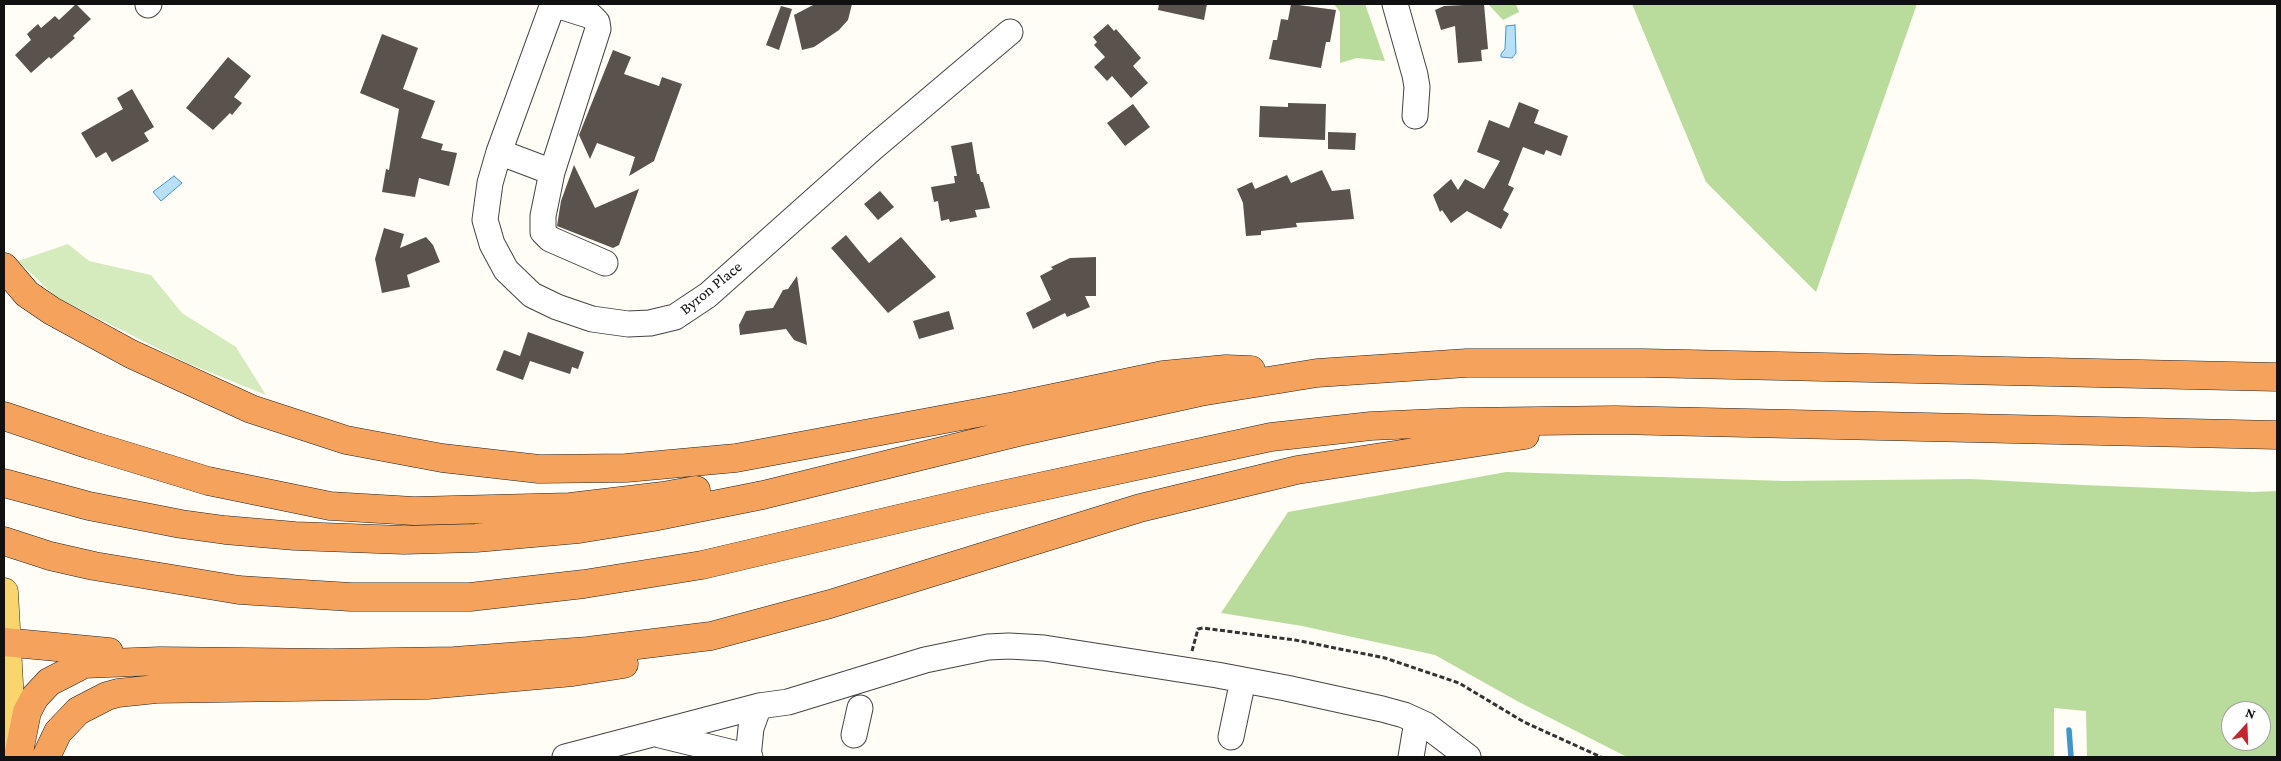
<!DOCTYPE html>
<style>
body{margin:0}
#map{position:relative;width:2281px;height:761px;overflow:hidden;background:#fffdf5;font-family:"Crimson Pro",serif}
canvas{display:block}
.frame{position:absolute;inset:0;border:5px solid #111;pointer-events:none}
.north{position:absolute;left:2221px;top:701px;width:50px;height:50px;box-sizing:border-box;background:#fff;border:1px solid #a0a0a0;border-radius:50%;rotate:20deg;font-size:14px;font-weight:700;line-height:20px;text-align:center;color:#111}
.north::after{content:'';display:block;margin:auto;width:18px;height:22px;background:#c4262e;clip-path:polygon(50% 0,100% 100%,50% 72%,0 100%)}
</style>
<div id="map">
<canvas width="2281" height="761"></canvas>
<div class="frame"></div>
<div class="north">N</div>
</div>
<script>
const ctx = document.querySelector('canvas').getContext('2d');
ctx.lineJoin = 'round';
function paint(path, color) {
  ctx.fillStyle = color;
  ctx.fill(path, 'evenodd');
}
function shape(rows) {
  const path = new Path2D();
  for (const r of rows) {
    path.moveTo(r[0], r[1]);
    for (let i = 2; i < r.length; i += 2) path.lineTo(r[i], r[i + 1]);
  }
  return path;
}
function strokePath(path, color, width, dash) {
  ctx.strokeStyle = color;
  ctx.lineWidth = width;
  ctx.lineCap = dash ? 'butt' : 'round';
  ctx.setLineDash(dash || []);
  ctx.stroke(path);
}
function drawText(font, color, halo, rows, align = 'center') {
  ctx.font = font + ' "Crimson Pro",serif';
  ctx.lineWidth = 5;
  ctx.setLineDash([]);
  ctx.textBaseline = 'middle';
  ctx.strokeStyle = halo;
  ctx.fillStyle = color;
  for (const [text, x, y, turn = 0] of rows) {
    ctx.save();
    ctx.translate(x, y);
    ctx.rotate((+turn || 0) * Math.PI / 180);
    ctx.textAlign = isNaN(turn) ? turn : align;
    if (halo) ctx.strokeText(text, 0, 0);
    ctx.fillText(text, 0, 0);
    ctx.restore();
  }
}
const green = shape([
 [68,244,89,261,151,275,182,313,236,347,266,395,187,363,56,297,18,261]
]);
const forest = shape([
 [1334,4,1365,4,1385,61,1357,58,1340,63,1340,12],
 [1488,4,1516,4,1519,12,1503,20],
 [1632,4,1917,4,1816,292,1706,182],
 [1506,472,1784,481,1971,479,2083,485,2253,492,2277,491,2277,757,2087,757,2086,711,2054,708,2054,757,1627,757,1517,701,1435,655,1302,626,1221,613,1288,512],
 [2231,711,2261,711,2261,741,2231,741]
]);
const water = shape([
 [1515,25,1516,53,1512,58,1501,57,1501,54,1505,49,1506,26,1515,25],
 [174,176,182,183,161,201,153,192,174,176]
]);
const stream = shape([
 [2069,730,2071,757]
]);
const building = shape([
 [76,4,91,19,73,36,75,38,51,59,49,57,31,73,15,55,31,40,27,34,38,24,41,28,55,16,59,20],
 [815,4,852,4,848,20,839,30,814,47,802,50,794,15],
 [1159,4,1207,4,1204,20,1158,10],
 [1291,4,1336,10,1330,42,1326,42,1321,68,1269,59,1273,40,1277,40,1281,19,1288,20],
 [1484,4,1488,49,1481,50,1482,61,1458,63,1455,26,1441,30,1435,10,1444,6],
 [781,6,792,9,779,50,766,45],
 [1108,24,1114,31,1116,29,1141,58,1133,66,1148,83,1131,98,1112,76,1107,81,1094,67,1105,57,1094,45,1097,42,1093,37],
 [382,34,418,48,403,89,435,101,421,138,443,144,441,150,457,153,449,186,419,178,415,197,382,192,386,169,389,170,399,109,360,93],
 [613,50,631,57,624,74,659,86,662,77,682,84,654,161,629,176,635,157,597,143,590,159,579,135],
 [228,57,251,76,234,97,242,103,232,115,230,113,213,130,186,108],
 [132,89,154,127,144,133,149,141,112,162,106,152,96,158,81,133,123,109,117,98],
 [1519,102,1539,110,1534,123,1568,136,1561,156,1546,150,1544,155,1523,147,1508,185,1514,188,1503,210,1509,214,1501,229,1467,211,1451,223,1442,210,1440,212,1433,195,1451,179,1458,190,1465,179,1484,189,1500,161,1477,152,1489,120,1509,128],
 [1288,103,1326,104,1325,140,1259,137,1260,106,1288,107],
 [1133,104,1150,127,1125,146,1107,123],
 [1328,132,1356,133,1355,150,1328,149],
 [972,142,977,174,979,174,981,182,983,182,990,208,975,210,977,217,950,222,949,219,941,221,938,201,934,202,931,187,955,183,954,176,957,176,951,146],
 [574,165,595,208,639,189,619,245,613,248,557,226,561,201],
 [1322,170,1332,191,1350,189,1354,219,1296,223,1297,227,1261,231,1261,235,1246,236,1243,203,1237,189,1252,182,1255,189,1287,175,1291,183],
 [880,191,894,207,878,220,864,204],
 [384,228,404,234,400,248,426,237,433,245,440,262,407,275,410,287,382,293,375,259],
 [846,235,869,263,901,237,936,277,888,313,831,248],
 [1096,257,1096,296,1085,296,1090,307,1067,317,1065,313,1033,329,1026,313,1051,300,1040,276,1053,269,1051,267,1070,258],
 [797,276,807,345,794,340,786,329,740,335,739,325,746,311,773,308,783,290,788,289],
 [949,311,954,329,919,339,913,321],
 [528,332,584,352,578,369,572,367,570,374,530,361,523,380,496,370,504,350,520,356]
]);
const path = shape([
 [1192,651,1198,629,1203,628,1295,640,1385,658,1459,683,1524,722,1601,757]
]);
const minor = shape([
 [1395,4,1415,75,1417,87,1415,116],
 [148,5,149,4],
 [499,152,552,172],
 [605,263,550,239,543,232,543,216,552,172,598,29,597,22,591,16,553,4,499,152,490,183,485,220,492,244,506,270,532,295,557,307,592,319,628,324,650,323,675,317,708,295,874,147,1010,32],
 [660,735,750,757],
 [854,735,860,708],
 [1231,737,1243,680],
 [565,757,759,706,788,702,925,660,988,647,1009,646,1044,648,1217,675,1286,688,1382,709,1404,715,1426,725,1468,757],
 [748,757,751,728,759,706],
 [1411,757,1417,721]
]);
const major = shape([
 [4,592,13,757]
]);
const highway = shape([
 [4,267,27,294,52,311,131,354,251,409,346,440,442,458,539,469,626,468,736,458,1015,406,1163,375,1226,369,1251,370],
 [4,416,90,445,208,481,330,506,414,511,570,507,663,496,696,490],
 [4,483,89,506,181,524,225,530,295,536,404,540,476,538,579,529,653,517,763,495,1023,431,1200,392,1317,373,1467,363,1643,363,2277,377],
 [4,541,50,556,94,566,239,590,351,597,470,597,584,584,702,565,983,499,1271,437,1371,426,1460,422,1615,420,2277,435],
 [4,642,109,652],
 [18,757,27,712,35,697,49,682,84,664,160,661,331,663,454,661,588,651,711,636,830,604,1140,508,1297,470,1525,435],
 [46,757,58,732,78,711,107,696,118,693,156,689,427,685,573,672,624,664]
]);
const streetNames = [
 ["Byron Place",711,288,-39]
];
paint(green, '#d5ebbd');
paint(forest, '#b9dc9c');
paint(water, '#b9e0f7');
strokePath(water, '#3f96cf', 1);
strokePath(stream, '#3f96cf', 5.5);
paint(building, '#5a524d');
strokePath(minor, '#444', 27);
strokePath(major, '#222', 29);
strokePath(highway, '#222', 29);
strokePath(path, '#333', 3, [5, 2.5]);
strokePath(minor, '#fff', 25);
strokePath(major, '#f9d66b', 28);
strokePath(highway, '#f5a25d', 28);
drawText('16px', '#111', '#fff', streetNames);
</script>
